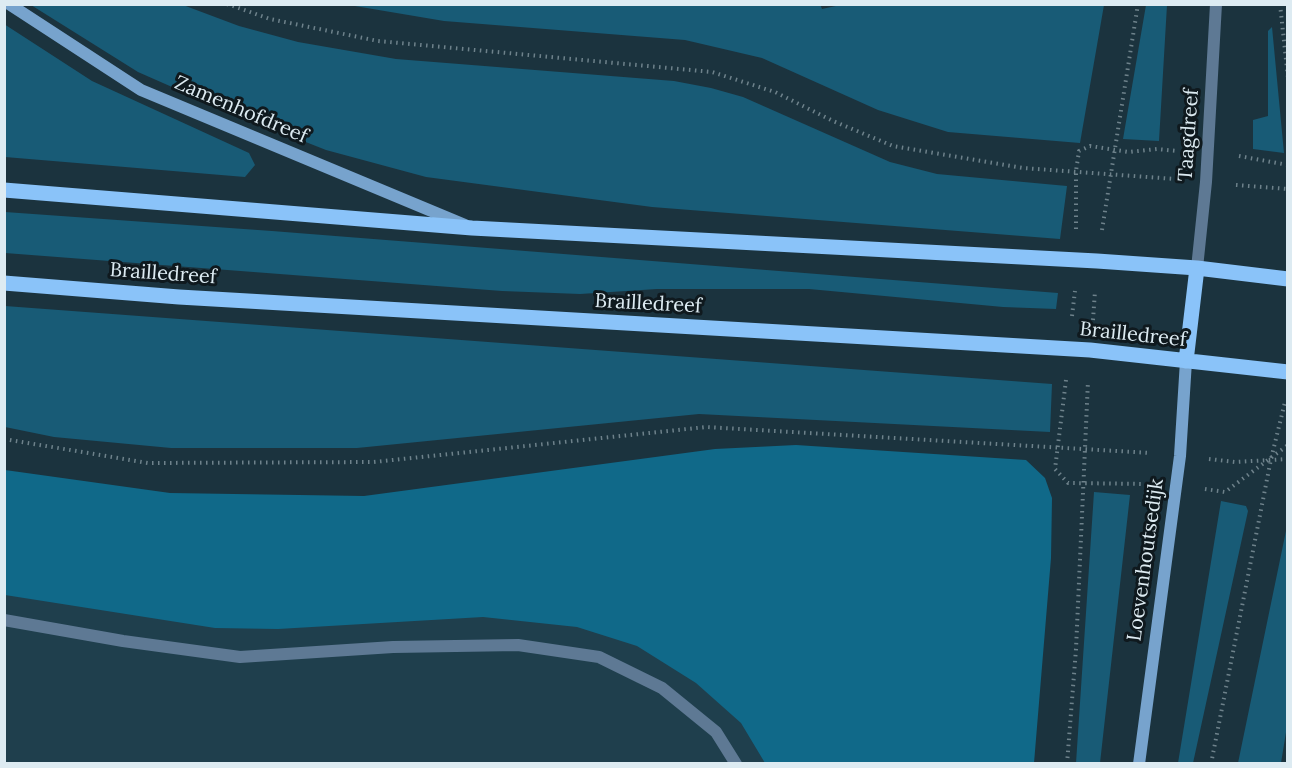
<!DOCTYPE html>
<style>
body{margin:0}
#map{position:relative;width:1292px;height:768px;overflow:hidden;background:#1b333e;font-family:Lora,serif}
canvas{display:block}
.frame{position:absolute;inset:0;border:6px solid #ddebf2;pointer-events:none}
</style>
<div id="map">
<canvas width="1292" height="768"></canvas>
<div class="frame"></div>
</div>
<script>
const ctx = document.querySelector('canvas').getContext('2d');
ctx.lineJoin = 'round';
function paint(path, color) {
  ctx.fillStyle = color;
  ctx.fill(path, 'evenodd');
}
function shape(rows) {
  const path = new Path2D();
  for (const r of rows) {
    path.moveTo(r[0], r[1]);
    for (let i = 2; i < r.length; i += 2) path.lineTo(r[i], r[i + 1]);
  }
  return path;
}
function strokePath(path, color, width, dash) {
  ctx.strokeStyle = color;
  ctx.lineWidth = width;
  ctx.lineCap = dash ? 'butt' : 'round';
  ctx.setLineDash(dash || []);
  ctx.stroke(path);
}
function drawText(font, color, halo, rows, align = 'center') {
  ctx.font = font + ' Lora,serif';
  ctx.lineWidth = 6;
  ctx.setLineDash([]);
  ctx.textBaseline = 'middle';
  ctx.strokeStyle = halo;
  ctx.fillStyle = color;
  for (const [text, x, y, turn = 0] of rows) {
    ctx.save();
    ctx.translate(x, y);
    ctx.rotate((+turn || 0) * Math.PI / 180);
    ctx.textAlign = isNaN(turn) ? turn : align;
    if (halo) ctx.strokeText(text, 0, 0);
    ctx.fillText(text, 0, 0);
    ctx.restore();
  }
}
const built = shape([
 [4,551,739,599,898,763,5,763]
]);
const green = shape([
 [820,4,822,9,845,4,1104,5,1080,143,948,132,878,110,762,58,685,40,444,21,349,5],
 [31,5,183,5,239,26,298,42,396,59,674,81,711,88,743,97,890,162,937,174,1067,186,1060,239,652,207,426,177,326,150,222,109,138,72],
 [1146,5,1167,5,1159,141,1123,139],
 [4,24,92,81,249,153,255,165,245,177,5,157],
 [1272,27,1284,153,1253,149,1253,120,1268,116,1268,31],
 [5,212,272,231,1058,293,1056,309,1003,307,809,289,657,289,580,294,502,291,5,253],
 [5,306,1052,384,1050,432,699,414,357,448,171,448,54,437,5,427],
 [1094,492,1130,495,1100,763,1076,763],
 [1221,501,1246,506,1248,511,1193,763,1178,763],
 [1287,526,1288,720,1281,763,1238,763]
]);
const forest = shape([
 [796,445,1026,460,1045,478,1052,498,1051,558,1034,763,765,763,741,723,696,683,637,646,577,627,483,617,278,629,215,628,5,595,5,470,170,493,364,496,715,449]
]);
const path = shape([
 [227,4,270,19,378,41,712,72,775,92,833,121,893,146,1023,168,1175,179],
 [1280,4,1288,78],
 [1239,156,1288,165],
 [1236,185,1288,189],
 [1076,229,1076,171,1079,151,1090,146,1129,152,1157,149,1177,151],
 [1102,230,1138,4],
 [1072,316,1075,291],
 [1093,320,1095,291],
 [1066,380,1055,469,1068,483,1147,484],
 [4,439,148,463,374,462,706,427,1151,453],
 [1209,459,1235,462,1288,459],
 [1205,489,1225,492,1288,445],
 [1067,764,1076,649,1088,381],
 [1211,764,1271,459,1285,402]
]);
const lane = shape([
 [4,620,123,641,240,657,393,647,518,645,599,657,662,688,716,732,736,764]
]);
const street = shape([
 [1197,268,1206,182,1216,4]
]);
const secondary = shape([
 [9,4,141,90,465,225],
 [1139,764,1180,456,1186,361]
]);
const primary = shape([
 [4,190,472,228,1097,261,1197,268,1288,279],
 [4,283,179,297,1090,350,1288,372],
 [1186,361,1197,268]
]);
const streetNames = [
 ["Zamenhofdreef",241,110,23],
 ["Taagdreef",1189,135,-86],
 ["Brailledreef",163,274,4],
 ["Brailledreef",648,304,3],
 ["Brailledreef",1133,335,6],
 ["Loevenhoutsedijk",1146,560,-82]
];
paint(built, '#1f3f4d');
paint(green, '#185b76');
paint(forest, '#106989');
strokePath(path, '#6e828b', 4, [1.5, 4.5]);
strokePath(lane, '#5e7994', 12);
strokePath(street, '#5e7994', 12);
strokePath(secondary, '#77a3cd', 12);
strokePath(primary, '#8ac3f9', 15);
drawText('20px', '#ddebf2', '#0f191e', streetNames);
</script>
